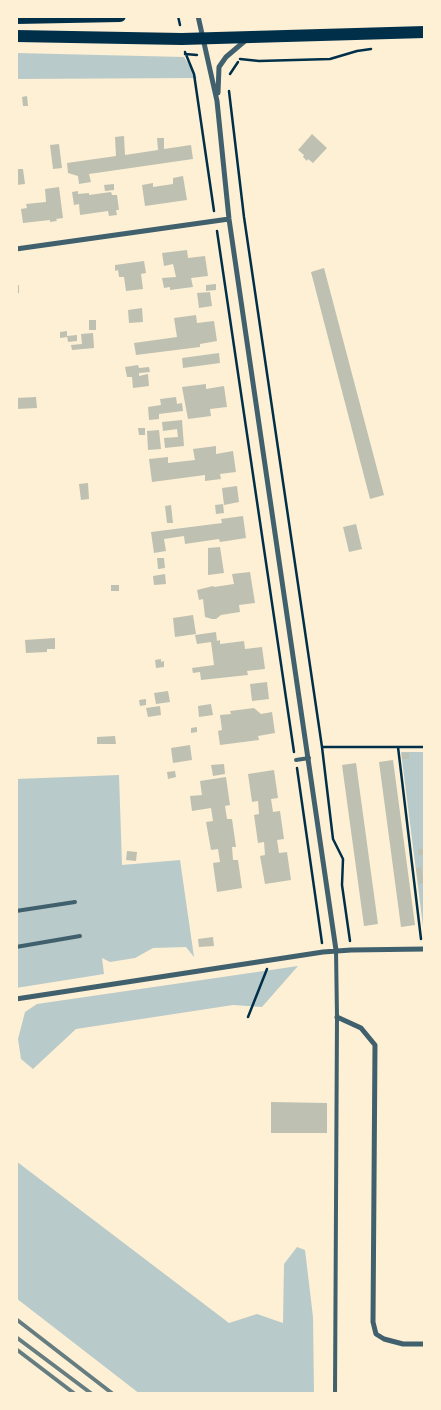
<!DOCTYPE html>
<style>
body{margin:0}
#map{position:relative;width:441px;height:1410px;overflow:hidden;background:#fdf0d5;font-family:"PT Sans",sans-serif}
canvas{display:block}
.frame{position:absolute;inset:0;border:18px solid #fdf0d5;pointer-events:none}
</style>
<div id="map">
<canvas width="441" height="1410"></canvas>
<div class="frame"></div>
</div>
<script>
const ctx = document.querySelector('canvas').getContext('2d');
ctx.lineJoin = 'round';
function paint(path, color) {
  ctx.fillStyle = color;
  ctx.fill(path, 'evenodd');
}
function shape(rows) {
  const path = new Path2D();
  for (const r of rows) {
    path.moveTo(r[0], r[1]);
    for (let i = 2; i < r.length; i += 2) path.lineTo(r[i], r[i + 1]);
  }
  return path;
}
function strokePath(path, color, width, dash) {
  ctx.strokeStyle = color;
  ctx.lineWidth = width;
  ctx.lineCap = dash ? 'butt' : 'round';
  ctx.setLineDash(dash || []);
  ctx.stroke(path);
}
const green = shape([
 [16,53,184,57,197,78,16,79],
 [401,752,425,752,425,934,424,934],
 [119,775,122,865,180,860,194,957,186,947,153,948,135,958,110,962,102,958,104,974,16,988,16,779],
 [298,966,262,1007,233,1005,76,1029,33,1069,21,1059,18,1039,25,1012,37,1004],
 [16,1161,229,1323,257,1314,283,1323,284,1264,297,1247,305,1250,313,1317,314,1394,140,1394,16,1298]
]);
const building = shape([
 [27,96,28,106,23,106,22,97],
 [312,134,327,148,313,163,308,159,307,161,303,157,304,155,298,150],
 [124,136,125,155,158,150,157,138,164,138,164,149,191,145,193,159,89,174,91,182,79,184,78,176,68,173,67,163,116,156,115,137],
 [59,144,62,168,53,169,50,145],
 [16,169,23,169,25,184,16,185],
 [183,176,187,200,145,206,142,185,153,183,153,187,173,184,173,178],
 [114,184,114,190,105,191,104,185],
 [59,187,63,218,56,219,57,221,50,222,50,220,23,223,21,209,27,208,26,204,46,202,45,189],
 [78,191,78,194,89,193,89,195,111,192,112,195,117,195,119,210,116,210,117,215,109,216,108,211,80,215,79,204,74,205,72,192],
 [187,250,188,258,205,256,208,276,191,278,193,287,170,290,170,287,164,288,162,278,176,277,173,264,164,266,162,253],
 [144,261,146,273,141,274,143,289,126,291,124,277,119,277,118,270,115,271,115,265],
 [324,268,384,495,370,499,311,272],
 [216,284,216,290,206,291,206,285],
 [16,285,19,285,19,293,16,293],
 [210,292,212,306,199,308,197,293],
 [142,308,143,322,129,323,128,310],
 [196,315,197,323,214,321,217,341,200,344,200,347,136,355,134,343,177,337,174,318],
 [89,320,96,320,96,330,89,330],
 [67,331,67,337,60,338,60,332],
 [93,333,94,348,72,350,71,345,82,344,81,334],
 [77,335,77,341,68,342,67,336],
 [219,353,220,363,183,368,182,358],
 [138,365,139,368,149,367,150,372,139,373,139,376,148,374,149,386,133,388,132,377,127,377,125,367],
 [206,384,206,389,224,386,227,407,210,409,211,416,188,419,182,387],
 [36,397,37,408,16,409,16,398],
 [176,397,177,404,182,403,183,411,159,414,159,419,149,420,148,407,161,405,160,399],
 [182,420,184,446,165,448,164,438,178,437,177,429,163,431,162,422],
 [138,428,145,428,145,435,139,435],
 [159,430,161,449,148,450,147,431],
 [216,446,216,454,233,451,236,472,220,474,221,479,205,481,205,475,152,482,149,459,168,457,168,463,195,460,193,449],
 [88,483,89,499,81,500,79,484],
 [237,486,239,502,224,505,222,488],
 [223,504,224,513,216,514,215,505],
 [171,505,173,523,167,523,165,506],
 [243,516,246,538,220,542,219,539,185,544,184,536,164,539,166,551,154,553,151,532,222,523,221,519],
 [356,524,362,549,349,552,343,527],
 [220,547,224,573,208,575,208,548],
 [157,558,164,558,165,568,158,569],
 [250,572,255,603,239,605,240,612,221,615,216,619,212,619,205,617,203,599,199,600,197,590,213,586,214,587,234,584,232,574],
 [165,574,166,584,154,585,153,576],
 [111,585,119,585,119,591,111,591],
 [193,615,196,634,175,637,173,618],
 [216,632,217,641,220,640,220,644,244,641,245,649,262,647,265,669,247,671,248,675,201,680,200,672,193,673,192,668,214,665,211,642,197,644,195,635],
 [55,638,55,649,47,649,47,652,26,653,25,640],
 [161,659,161,662,164,661,164,667,156,668,155,660],
 [267,682,269,699,252,701,250,684],
 [168,691,170,702,156,704,154,693],
 [146,699,146,705,140,706,139,700],
 [211,704,213,715,199,717,198,706],
 [160,706,161,715,148,717,146,708],
 [254,708,261,714,272,712,275,733,258,736,259,740,220,745,218,731,222,730,220,715,231,714,230,711],
 [197,727,197,732,191,733,191,728],
 [115,736,116,744,97,744,97,737],
 [190,745,192,760,173,763,171,748],
 [402,753,409,753,409,759,402,759],
 [393,760,415,925,401,927,379,762],
 [356,763,378,924,364,926,342,765],
 [224,764,225,774,213,776,211,765],
 [274,770,278,798,271,799,273,812,280,811,284,839,277,840,279,853,287,852,291,880,265,884,260,856,265,855,264,842,258,843,254,815,259,814,258,801,252,802,248,774],
 [175,771,176,777,168,779,167,772],
 [226,777,230,805,225,806,227,819,232,819,236,847,232,847,233,860,238,860,242,888,217,892,213,863,220,862,218,849,211,850,206,822,213,821,211,808,192,811,190,796,202,795,200,781],
 [418,849,425,849,425,855,418,855],
 [127,851,137,852,136,861,126,860],
 [421,867,424,883,419,884,416,868],
 [213,937,214,946,199,947,198,939],
 [271,1102,327,1103,327,1133,271,1133]
]);
const path = shape([
 [178,16,180,25],
 [185,52,194,74,214,211],
 [185,54,197,55],
 [240,59,259,61,330,59,357,51,371,49],
 [230,74,238,62],
 [229,91,244,217,322,747,333,839,343,859,342,885,350,941],
 [217,231,294,752],
 [322,747,425,747],
 [398,747,421,939],
 [297,768,322,943],
 [248,1017,267,969]
]);
const service = shape([
 [296,760,309,758],
 [16,911,75,902],
 [16,947,80,936],
 [335,1394,337,1017,336,950]
]);
const minor = shape([
 [198,16,217,101,229,219,336,950],
 [218,93,219,67,226,57,246,40],
 [16,249,229,219],
 [16,999,323,952,351,950,425,949],
 [337,1017,361,1028,375,1045,373,1322,376,1334,384,1339,403,1344,425,1344]
]);
const primary = shape([
 [16,18,120,16],
 [16,36,182,39,425,32]
]);
const rail = shape([
 [16,1319,113,1394],
 [16,1337,92,1394],
 [16,1349,75,1394]
]);
paint(green, '#b9caca');
paint(building, '#bec0b2');
strokePath(path, '#003049', 2.5);
strokePath(service, '#3f606c', 4);
strokePath(minor, '#3f606c', 5);
strokePath(primary, '#003049', 12);
strokePath(rail, '#657d81', 4);
</script>
